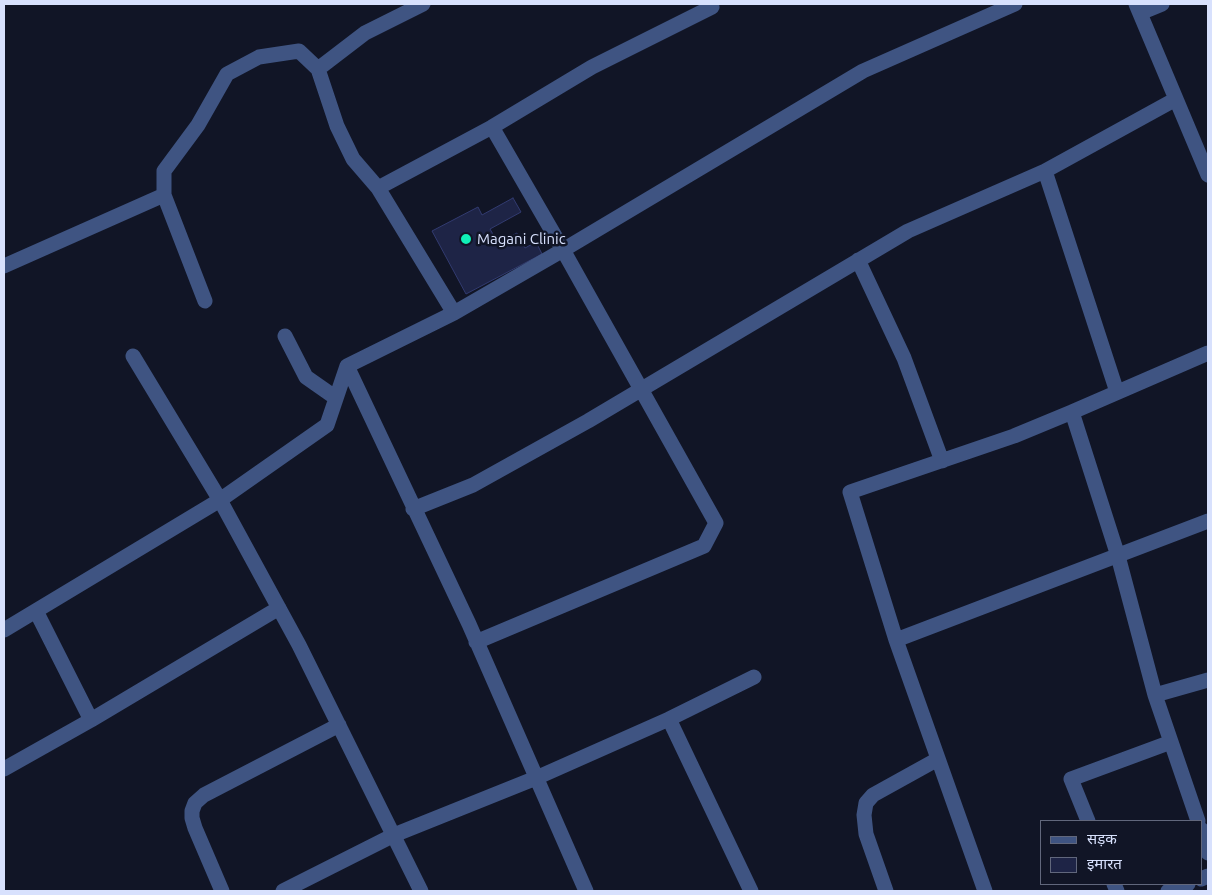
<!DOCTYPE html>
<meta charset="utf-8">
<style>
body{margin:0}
#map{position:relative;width:1212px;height:895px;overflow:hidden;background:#111526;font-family:Ubuntu,"Noto Sans Devanagari",sans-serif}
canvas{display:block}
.frame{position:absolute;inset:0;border:5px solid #d8e1fd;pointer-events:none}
.legend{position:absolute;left:1040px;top:820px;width:162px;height:65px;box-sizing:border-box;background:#111526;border:1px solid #61677c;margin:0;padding:6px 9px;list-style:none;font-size:15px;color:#d8e1fd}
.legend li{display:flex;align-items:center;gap:10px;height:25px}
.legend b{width:25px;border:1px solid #61677c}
</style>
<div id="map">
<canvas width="1212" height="895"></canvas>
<div class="frame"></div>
<ul class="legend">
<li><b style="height:6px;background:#3f5482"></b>सड़क</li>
<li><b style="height:14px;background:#1e2446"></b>इमारत</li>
</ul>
</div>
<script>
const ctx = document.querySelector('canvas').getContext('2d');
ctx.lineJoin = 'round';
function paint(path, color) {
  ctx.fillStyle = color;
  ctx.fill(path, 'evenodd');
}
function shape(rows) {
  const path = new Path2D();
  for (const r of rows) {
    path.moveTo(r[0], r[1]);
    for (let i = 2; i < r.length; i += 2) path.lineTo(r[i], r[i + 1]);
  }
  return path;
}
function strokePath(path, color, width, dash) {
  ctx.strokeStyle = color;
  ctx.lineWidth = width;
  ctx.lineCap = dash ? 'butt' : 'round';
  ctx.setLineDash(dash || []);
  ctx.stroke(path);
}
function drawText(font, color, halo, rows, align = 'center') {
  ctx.font = font + ' Ubuntu,sans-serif';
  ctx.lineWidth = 5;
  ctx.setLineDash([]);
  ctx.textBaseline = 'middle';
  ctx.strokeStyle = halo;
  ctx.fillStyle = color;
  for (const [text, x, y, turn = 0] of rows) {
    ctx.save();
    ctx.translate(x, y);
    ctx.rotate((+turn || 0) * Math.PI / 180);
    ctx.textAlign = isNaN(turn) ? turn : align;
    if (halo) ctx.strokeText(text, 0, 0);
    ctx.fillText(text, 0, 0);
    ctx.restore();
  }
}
const building = shape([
 [513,198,521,212,490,229,498,243,517,233,525,248,536,242,542,254,466,294,432,231,478,207,482,215,513,198]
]);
const minor = shape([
 [1140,13,1162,4],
 [318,69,365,33,423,4],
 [1176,99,1208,175],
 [378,188,492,127],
 [164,195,164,171,198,125,227,74,259,57,299,51,318,69,337,126,353,159,378,188,454,313],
 [858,260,904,358,942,461],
 [4,266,164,195,205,301],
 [285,336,306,377,336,398],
 [1208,353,1072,412,1118,556,1155,695,1208,680],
 [347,366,327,425,220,500,299,645,421,891],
 [1117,392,1045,171,1176,99,1136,4],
 [413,509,473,485,588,421,908,231,1045,171],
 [36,611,91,720],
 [4,630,220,500,133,356],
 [896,640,850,492,1014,436,1072,412],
 [476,642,704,546,716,523,563,250,492,127,592,67,712,7],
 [1155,695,1198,821],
 [669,719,754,677],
 [4,769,91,720,279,608],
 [1088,821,1071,779,1171,742],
 [1201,829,1208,853],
 [1201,879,1208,876],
 [1114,884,1117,891],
 [222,891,195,828,192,818,192,811,195,803,204,795,339,725],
 [283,891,394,835,536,778,669,719,751,891],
 [586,891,469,624,347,366,454,313,563,250,863,71,1015,4],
 [886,891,866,834,864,815,866,803,873,795,938,759],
 [985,891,896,640,1208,521],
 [1168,891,1188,884]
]);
const markers = [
 [466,239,6,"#10f0b7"]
];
const poiNames = [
 ["Magani Clinic",477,239]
];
paint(building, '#1e2446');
strokePath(building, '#323b70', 1);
strokePath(minor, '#3f5482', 15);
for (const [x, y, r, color] of markers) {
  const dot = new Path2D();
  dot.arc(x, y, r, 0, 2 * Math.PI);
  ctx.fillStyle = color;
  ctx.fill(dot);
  strokePath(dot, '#111526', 2);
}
drawText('15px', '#d8e1fd', '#111526', poiNames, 'left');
</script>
